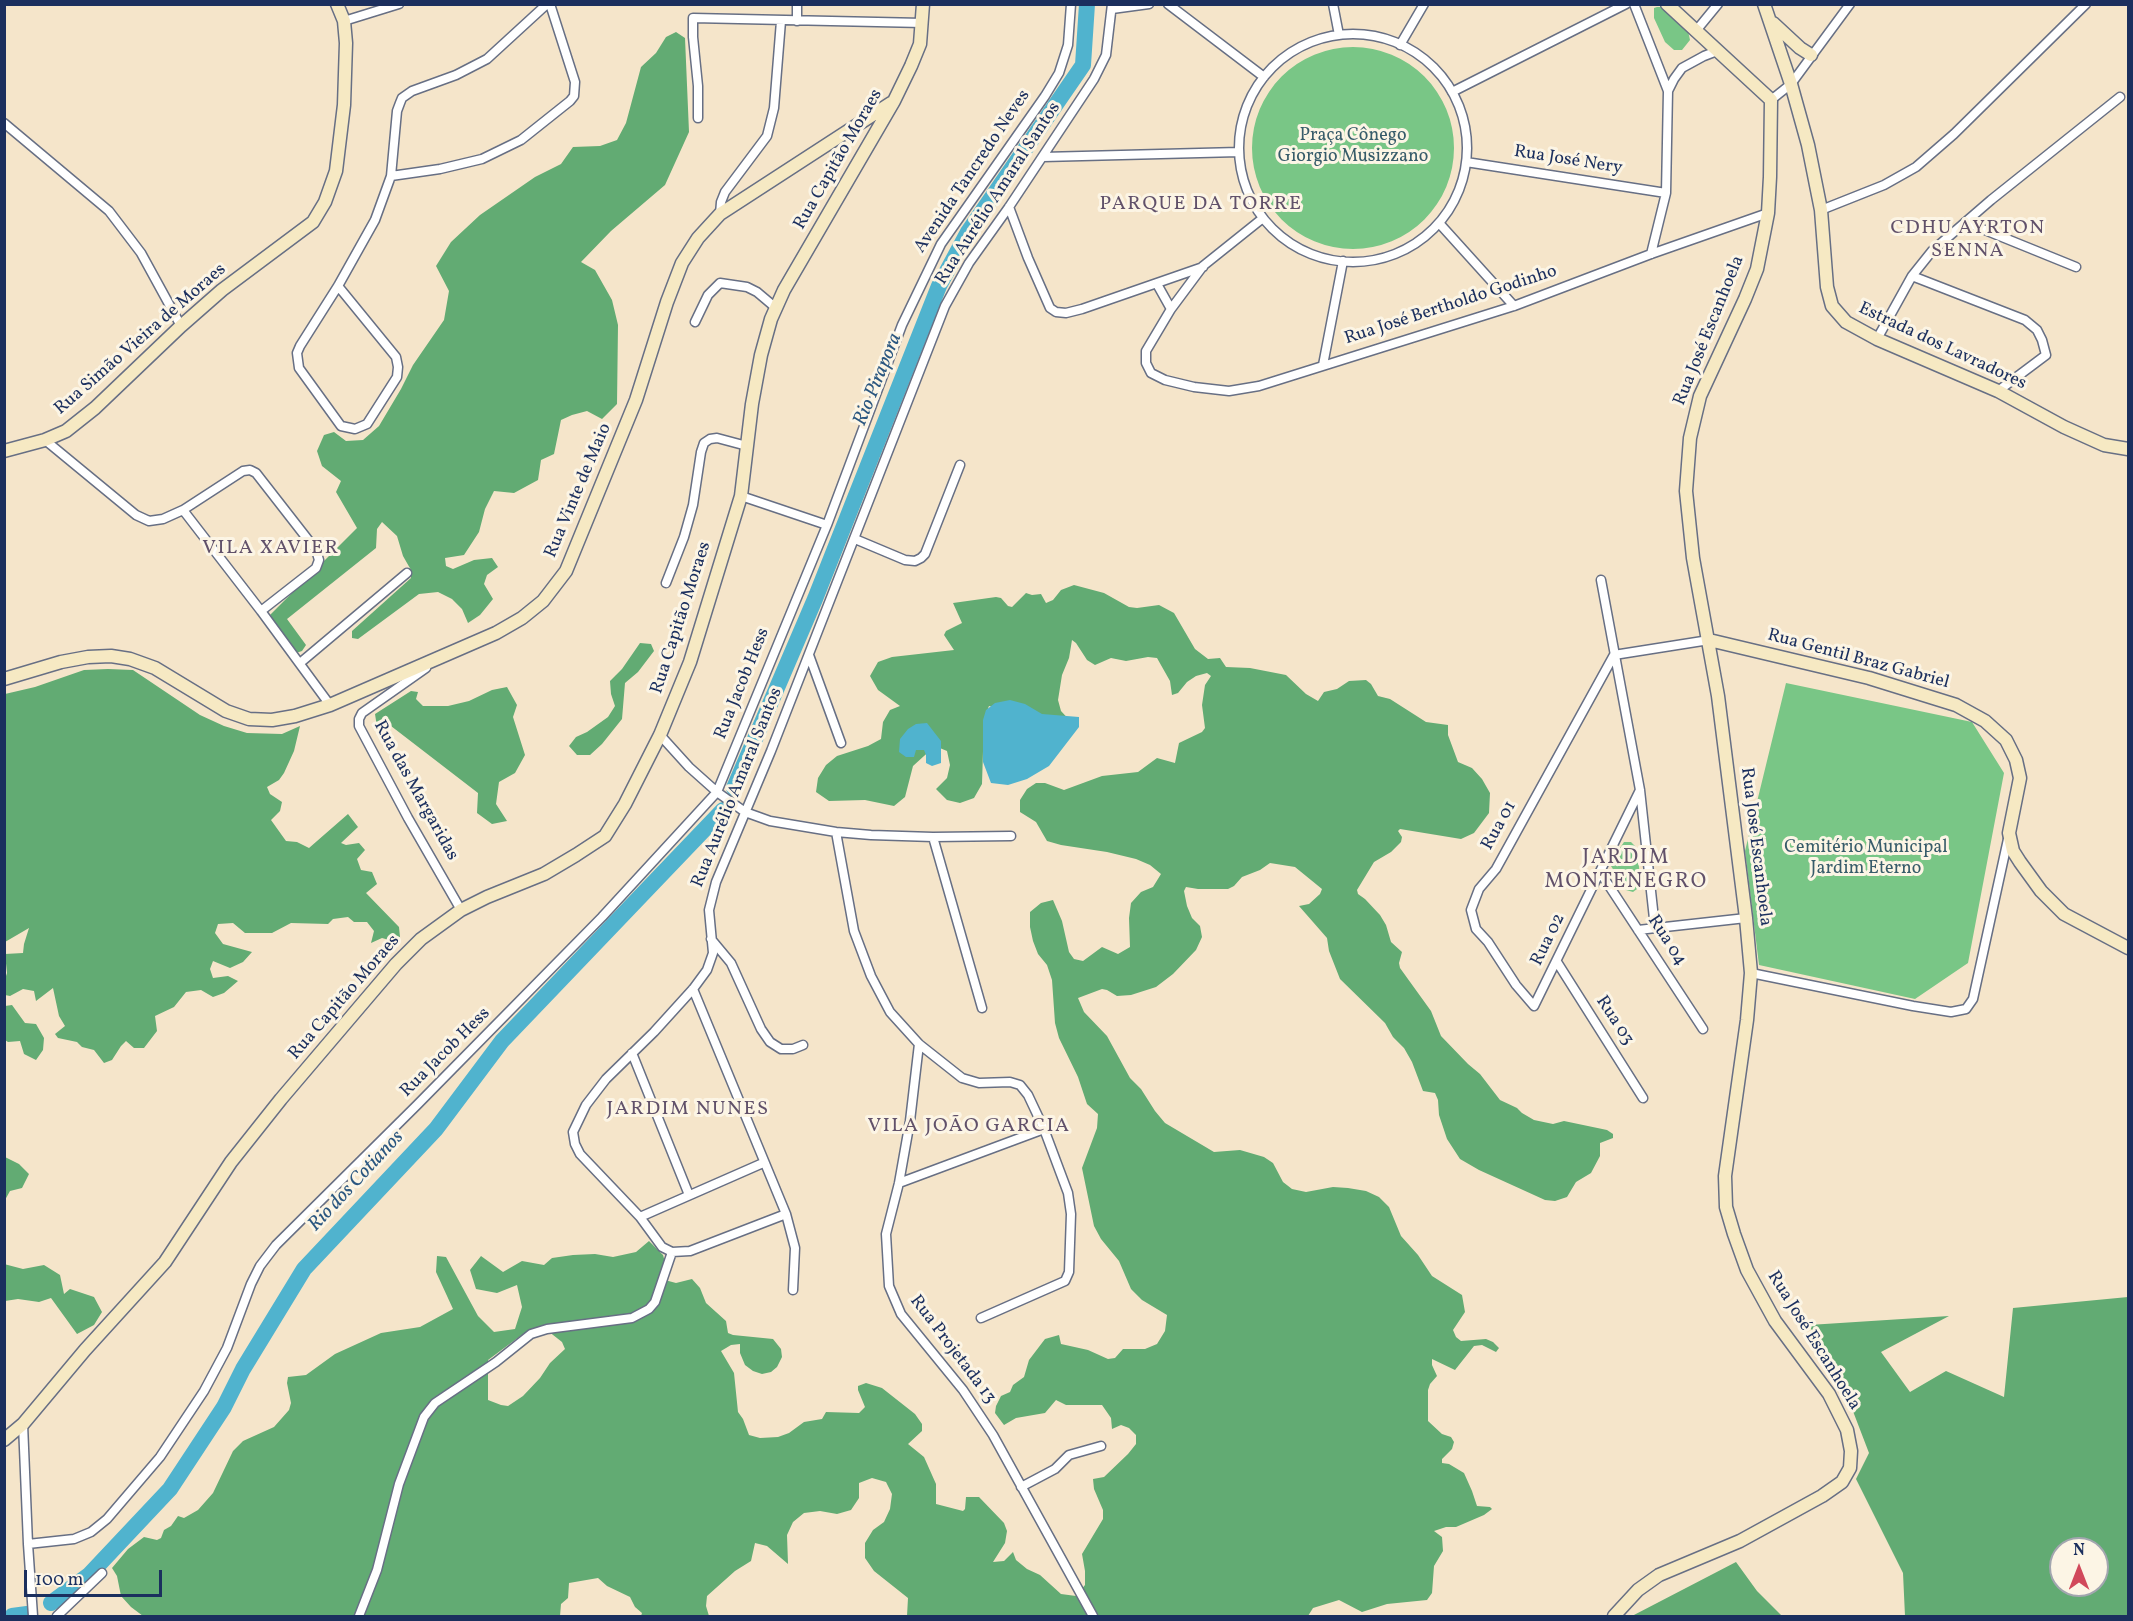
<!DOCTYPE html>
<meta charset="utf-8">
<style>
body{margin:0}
#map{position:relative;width:2133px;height:1621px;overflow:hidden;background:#f5e5ca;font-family:Vollkorn,serif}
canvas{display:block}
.frame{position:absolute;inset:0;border:6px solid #1b2f5e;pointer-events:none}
.north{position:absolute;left:2049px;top:1537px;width:60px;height:60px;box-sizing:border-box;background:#fcf5e5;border:2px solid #a2a6af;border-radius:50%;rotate:0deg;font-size:16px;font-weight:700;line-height:24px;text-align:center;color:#1b2f5e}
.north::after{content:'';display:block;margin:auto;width:21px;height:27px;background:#d1495b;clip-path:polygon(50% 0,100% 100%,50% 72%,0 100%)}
.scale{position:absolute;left:24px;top:1570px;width:138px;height:27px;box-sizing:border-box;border:3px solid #1b2f5e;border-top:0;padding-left:8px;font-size:18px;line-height:21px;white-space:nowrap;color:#1b2f5e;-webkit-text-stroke:4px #fcf5e5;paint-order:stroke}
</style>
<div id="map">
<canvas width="2133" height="1621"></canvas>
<div class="frame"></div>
<div class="north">N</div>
<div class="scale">100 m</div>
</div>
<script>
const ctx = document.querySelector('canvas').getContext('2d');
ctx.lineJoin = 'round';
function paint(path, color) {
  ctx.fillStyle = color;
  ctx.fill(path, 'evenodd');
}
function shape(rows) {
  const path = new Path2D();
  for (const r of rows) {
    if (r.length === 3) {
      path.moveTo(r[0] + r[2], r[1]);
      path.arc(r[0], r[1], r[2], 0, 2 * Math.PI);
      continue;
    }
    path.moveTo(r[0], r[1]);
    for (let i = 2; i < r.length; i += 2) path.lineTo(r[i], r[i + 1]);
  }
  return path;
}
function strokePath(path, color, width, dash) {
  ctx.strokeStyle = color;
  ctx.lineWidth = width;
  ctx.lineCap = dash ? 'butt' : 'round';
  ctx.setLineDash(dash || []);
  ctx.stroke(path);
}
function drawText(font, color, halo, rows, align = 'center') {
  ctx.font = font + ' Vollkorn,serif';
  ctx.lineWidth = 6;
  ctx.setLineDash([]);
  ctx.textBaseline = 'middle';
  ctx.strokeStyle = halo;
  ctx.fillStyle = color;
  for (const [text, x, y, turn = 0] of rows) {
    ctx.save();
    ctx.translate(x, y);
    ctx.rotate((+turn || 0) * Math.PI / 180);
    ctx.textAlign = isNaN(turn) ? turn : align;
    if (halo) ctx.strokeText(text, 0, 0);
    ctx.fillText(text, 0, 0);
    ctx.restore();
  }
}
const green = shape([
 [1657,7,1666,7,1688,31,1690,40,1682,50,1674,50,1665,42,1654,18,1654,8],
 [1353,148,101],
 [1786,683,1972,722,2004,773,1968,963,1915,999,1759,965,1745,851],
 [1624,842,1631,842,1637,848,1641,886,1633,892,1626,890,1611,866,1613,858]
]);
const forest = shape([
 [676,32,685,38,689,132,665,185,611,231,581,262,595,270,612,300,618,325,617,404,602,419,587,411,572,415,561,420,554,454,541,460,538,480,514,493,494,491,485,509,479,532,464,555,445,558,446,566,453,569,474,560,492,558,498,567,487,575,484,584,493,599,480,615,468,623,462,609,452,599,438,592,419,594,358,639,352,638,352,631,411,578,411,570,403,556,397,536,382,522,377,529,376,548,287,619,306,645,302,651,296,653,270,615,357,528,336,492,341,481,322,466,317,451,324,435,334,432,346,441,363,440,379,426,401,389,413,365,444,320,449,291,436,266,451,242,480,215,535,177,561,164,573,147,600,146,617,140,626,123,641,67,656,53,666,37],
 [1074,585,1104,593,1129,607,1137,608,1159,605,1174,613,1195,649,1208,659,1220,658,1226,667,1250,668,1286,675,1306,694,1318,701,1324,692,1337,689,1349,681,1366,680,1371,684,1378,696,1390,699,1426,722,1448,725,1448,735,1458,762,1472,768,1482,779,1490,793,1489,813,1474,833,1461,839,1400,829,1398,831,1402,837,1401,842,1391,852,1374,862,1357,890,1358,894,1365,899,1380,915,1386,925,1391,942,1402,952,1399,963,1400,968,1431,1011,1441,1036,1468,1064,1480,1074,1500,1100,1517,1108,1522,1113,1534,1120,1553,1124,1564,1121,1607,1130,1613,1134,1613,1138,1600,1143,1600,1156,1591,1173,1576,1182,1567,1197,1555,1201,1545,1200,1479,1170,1460,1159,1447,1139,1439,1115,1438,1100,1435,1093,1423,1091,1412,1062,1404,1048,1393,1037,1385,1023,1340,979,1329,951,1327,938,1299,906,1309,904,1320,894,1322,889,1295,867,1270,863,1260,870,1242,877,1234,886,1228,889,1198,889,1186,887,1184,891,1187,906,1192,918,1200,926,1202,937,1196,950,1173,974,1156,987,1131,995,1117,996,1107,990,1102,989,1078,998,1084,1012,1107,1036,1130,1078,1141,1089,1155,1111,1165,1123,1214,1152,1240,1150,1264,1157,1273,1163,1283,1182,1292,1189,1306,1192,1333,1187,1348,1188,1366,1191,1379,1197,1389,1207,1401,1236,1418,1255,1432,1276,1462,1295,1465,1312,1453,1330,1456,1337,1461,1341,1486,1339,1493,1342,1499,1348,1496,1352,1482,1345,1474,1346,1455,1370,1432,1359,1432,1365,1437,1376,1430,1384,1428,1390,1428,1421,1442,1434,1451,1437,1454,1442,1452,1449,1442,1459,1442,1463,1449,1464,1464,1473,1472,1491,1477,1506,1490,1507,1492,1509,1484,1515,1456,1527,1446,1527,1434,1531,1442,1537,1443,1551,1434,1566,1432,1593,1427,1600,1387,1604,1362,1612,1339,1600,1313,1608,1308,1616,907,1616,908,1598,874,1571,865,1558,865,1543,873,1530,884,1522,890,1509,892,1494,886,1482,872,1478,859,1483,859,1498,851,1510,837,1514,820,1511,804,1513,793,1522,787,1535,788,1564,767,1546,755,1543,751,1561,735,1571,707,1596,706,1606,709,1616,641,1616,642,1613,635,1607,630,1597,607,1586,598,1578,569,1583,568,1598,561,1604,560,1616,143,1616,131,1607,121,1596,117,1576,112,1568,128,1549,144,1537,157,1540,161,1538,164,1530,171,1526,178,1516,184,1518,198,1510,213,1493,233,1451,243,1441,274,1427,289,1410,291,1403,287,1383,288,1377,306,1375,335,1354,381,1333,420,1327,453,1309,436,1272,437,1256,446,1257,478,1316,494,1332,515,1329,522,1307,517,1285,497,1293,476,1289,470,1270,481,1256,503,1272,522,1261,544,1265,552,1258,573,1255,595,1254,613,1257,636,1252,649,1241,663,1255,665,1262,661,1279,676,1283,692,1279,700,1288,706,1303,726,1321,728,1333,733,1335,773,1339,781,1349,782,1357,777,1367,771,1372,762,1374,753,1371,745,1365,740,1353,740,1344,731,1345,721,1351,734,1373,738,1412,743,1419,749,1435,760,1438,778,1437,789,1433,804,1422,822,1419,826,1412,859,1413,865,1407,858,1390,858,1386,866,1383,882,1388,915,1414,922,1424,922,1431,908,1444,924,1457,936,1484,936,1504,963,1511,965,1509,966,1497,979,1497,1004,1523,1007,1531,1005,1543,993,1562,1004,1561,1013,1552,1016,1560,1027,1569,1040,1575,1061,1594,1076,1596,1085,1585,1085,1571,1082,1554,1103,1519,1103,1510,1094,1489,1093,1479,1104,1477,1128,1454,1136,1444,1136,1435,1129,1428,1121,1425,1112,1429,1111,1418,1102,1405,1066,1405,1056,1400,1045,1413,1016,1418,1004,1425,995,1413,996,1406,1001,1396,1010,1392,1013,1385,1024,1377,1029,1360,1045,1339,1059,1335,1061,1344,1088,1350,1108,1359,1115,1358,1123,1349,1145,1349,1157,1344,1165,1331,1167,1315,1142,1300,1131,1289,1119,1261,1101,1239,1094,1226,1082,1168,1097,1128,1098,1114,1087,1104,1078,1077,1059,1038,1055,1023,1052,980,1047,965,1038,954,1033,941,1030,927,1030,912,1041,903,1053,900,1062,921,1069,952,1074,959,1083,961,1102,947,1118,954,1130,947,1129,918,1131,903,1141,892,1153,887,1161,874,1150,865,1136,859,1107,852,1061,845,1047,841,1036,822,1020,812,1020,800,1027,789,1036,783,1045,783,1064,790,1102,776,1138,772,1157,758,1175,763,1179,743,1202,732,1205,728,1202,705,1205,685,1211,676,1207,673,1196,676,1187,682,1178,693,1172,695,1170,681,1157,658,1148,657,1126,661,1111,658,1095,665,1087,660,1076,643,1072,640,1069,658,1062,675,1058,700,1061,711,1074,725,989,706,984,719,982,784,974,798,960,803,947,800,936,789,947,778,950,765,947,751,935,746,913,766,905,797,894,806,865,800,829,801,816,792,818,778,826,765,837,756,868,746,881,739,883,722,890,710,900,706,878,690,870,676,878,662,892,657,954,650,944,635,946,631,962,623,953,603,996,597,1001,598,1008,606,1012,607,1026,593,1032,595,1041,594,1046,603,1053,600,1061,590],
 [536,1329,548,1331,562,1342,565,1349,550,1363,540,1378,523,1396,508,1406,501,1405,488,1400,488,1360,523,1334],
 [640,643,651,644,654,651,638,672,625,683,622,719,602,744,590,755,577,755,569,746,576,737,587,732,608,717,615,706,611,694,610,681,622,669],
 [108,669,133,670,200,715,224,726,247,733,282,734,300,726,294,751,284,773,279,780,267,787,270,794,282,802,280,811,271,820,286,841,297,842,309,848,348,814,358,827,341,843,346,845,359,843,365,850,357,859,361,870,372,872,377,884,366,893,399,927,400,937,389,940,382,938,371,943,374,931,367,922,354,922,348,917,333,919,328,924,291,923,272,933,245,933,233,923,218,924,215,933,223,944,252,952,243,962,230,968,213,961,210,969,213,978,228,976,238,981,224,993,213,997,201,990,186,992,174,1007,155,1016,157,1031,144,1048,134,1048,126,1041,121,1046,112,1060,104,1063,94,1050,82,1047,77,1042,58,1038,55,1034,65,1026,59,1016,53,988,36,1001,34,991,23,989,10,996,5,995,5,979,7,973,5,954,23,953,24,944,29,928,5,942,5,694,35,687,84,670],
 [507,687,517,705,513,717,525,755,515,773,499,782,496,804,507,821,492,824,477,813,478,793,391,726,377,727,375,714,411,691,418,692,416,699,423,706,448,706,469,701,492,690],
 [12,1005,25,1023,36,1024,44,1038,43,1050,36,1060,24,1054,20,1041,8,1042,5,1040,5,1006],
 [5,1157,19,1164,29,1174,22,1188,10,1191,5,1200],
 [4,1264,23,1269,44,1265,60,1275,64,1294,70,1289,94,1297,102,1312,94,1325,77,1334,51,1298,39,1302,18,1299,5,1301],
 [2128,1297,2128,1616,1905,1616,1903,1573,1856,1479,1869,1453,1846,1393,1809,1325,1949,1316,1881,1352,1910,1392,1946,1371,2004,1397,2013,1308],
 [2061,1549,2097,1549,2097,1585,2061,1585],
 [1736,1562,1757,1591,1782,1616,1632,1616]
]);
const water = shape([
 [1010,700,1025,704,1042,714,1079,717,1079,727,1049,766,1027,779,1008,785,991,783,983,762,983,720,986,710,995,703],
 [927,723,941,741,941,763,932,766,926,763,926,755,924,750,916,750,914,757,906,757,899,752,900,739,908,729,916,724]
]);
const river = shape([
 [734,788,815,599,939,286,968,232,1083,65,1087,4],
 [51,1603,89,1575,170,1489,224,1407,243,1369,304,1269,436,1129,502,1041,723,810],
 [12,1616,27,1614]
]);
const street = shape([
 [797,4,797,21],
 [1168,4,1264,77],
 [1333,4,1339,35],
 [1634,4,1668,91,1666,193,1651,254],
 [1112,9,1149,4],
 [344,21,399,4],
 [1695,32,1718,4],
 [1353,148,114],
 [1400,45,1424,4],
 [1668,91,1674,79,1682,68,1704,56,1717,51],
 [1452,92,1626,4],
 [1771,100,1791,84,1850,4],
 [698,118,698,86,693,37,693,18,923,23],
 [4,123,109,211,141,253,181,326],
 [1043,157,1239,152],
 [1466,162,1666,193],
 [391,176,440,169,482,159,521,140,570,101,574,96,575,82,550,4],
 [1009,207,1028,258,1050,308,1056,312,1066,313,1082,309,1203,267],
 [1821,210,1884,185,1916,167,1954,134,2086,4],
 [720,214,721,202,725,192,767,136,774,108,781,21],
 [1263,218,1203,266,1171,309,1146,351,1146,363,1151,373,1165,380,1194,387,1229,391,1259,386,1514,306,1651,254,1768,213],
 [1965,222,2076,267],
 [1439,223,1514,306],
 [1912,276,2025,320,2037,330,2042,340,2046,355,1998,391],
 [1157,284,1171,309],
 [338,286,396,357,398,367,397,377,367,424,355,429,341,426,299,368,297,353,300,346,338,286,375,220,391,176,397,111,400,103,402,98,412,91,456,75,487,59,547,4],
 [695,322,708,295,720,283,747,287,757,292,776,308],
 [1877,339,1912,276,1932,251,1991,200,2120,97],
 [1323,365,1343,261],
 [45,440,136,515,149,521,163,519,183,510,261,611,330,705],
 [741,496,827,525],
 [183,510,243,471,250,470,256,473,316,550,319,560,316,568,261,611],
 [855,539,905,560,915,561,921,558,925,554,960,465],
 [1601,580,1640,790,1655,928],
 [666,583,684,537,693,505,701,452,704,443,710,439,717,438,747,446],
 [809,655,841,743],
 [300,663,407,573],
 [426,668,362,713,359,719,359,726,408,818,461,910],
 [660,735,689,767,717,792,745,812,770,821,836,832,871,835,933,837,1011,836],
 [1640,790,1534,1006,1516,985,1488,942,1476,929,1471,910,1479,889,1496,869,1614,655,1709,640],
 [836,832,854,931,871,976,890,1012,919,1044,962,1078,979,1083,1010,1082,1020,1085,1028,1095,1044,1129,1068,1193,1071,1214,1069,1272,1065,1281,981,1318],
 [933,837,982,1008],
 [1600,872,1703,1029],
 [1638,930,1746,918],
 [711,939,731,963,761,1029,770,1042,781,1049,793,1049,803,1045],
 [1557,962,1643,1098],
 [1751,973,1913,1006,1951,1012,1966,1009,1973,999,2008,839],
 [693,989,786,1214,795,1248,793,1290],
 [919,1044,910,1121,899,1183,886,1234,889,1286,901,1314,963,1390,993,1435,1093,1616],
 [632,1053,689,1195],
 [899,1183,1044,1129],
 [640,1217,763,1163],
 [672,1252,690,1251,786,1214],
 [23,1424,28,1544,33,1616],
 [1021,1487,1055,1469,1069,1455,1101,1446],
 [28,1544,74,1539,91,1532,107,1519,160,1457,204,1391,227,1348,251,1284,260,1266,276,1245,417,1105,602,917,717,792,827,525,902,325,941,244,1045,96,1059,73,1068,45,1071,4],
 [57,1616,102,1573],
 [359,1616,377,1570,399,1484,424,1417,435,1403,496,1362,531,1334,547,1329,632,1318,649,1309,655,1302,672,1252,662,1247,640,1217,580,1154,575,1144,573,1132,586,1105,606,1079,654,1032,693,989,707,970,713,953,709,910,716,882,771,751,945,306,969,263,1009,207,1094,79,1106,55,1112,4]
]);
const secondary = shape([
 [1764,4,1791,84,1808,145,1821,210,1827,287,1832,306,1846,322,1877,339,1998,391,2064,427,2104,445,2128,449],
 [1773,23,1800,48,1811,55],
 [4,451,45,440,66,431,95,408,181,326,222,290,313,222,325,202,336,171,344,105,346,43,344,21,337,4],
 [1709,640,1869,678,1956,705,1985,721,2006,740,2016,760,2020,778,2009,833,2013,851,2020,862,2041,891,2064,914,2128,948],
 [4,679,61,662,88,657,111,656,130,659,155,668,226,711,249,719,272,720,295,716,330,705,496,633,522,618,543,601,566,571,636,400,667,302,682,263,698,238,720,214,891,103],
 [4,1440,23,1424,85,1350,165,1262,231,1162,281,1099,396,964,421,939,461,910,487,897,544,874,576,855,605,836,625,804,660,735,690,662,741,496,752,404,761,355,771,319,784,290,894,101,911,66,920,44,923,4],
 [1614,1616,1638,1590,1659,1575,1740,1541,1822,1496,1842,1482,1850,1468,1851,1451,1847,1430,1829,1394,1775,1321,1747,1270,1734,1234,1726,1207,1725,1176,1747,1020,1751,973,1746,918,1718,696,1693,558,1686,491,1690,438,1700,396,1745,299,1757,269,1768,213,1770,177,1771,100,1667,4]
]);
const parkNames = [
 ["Praça Cônego",1353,137],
 ["Giorgio Musizzano",1353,158],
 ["Cemitério Municipal",1866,849],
 ["Jardim Eterno",1866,870]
];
const streetNames = [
 ["Rua Capitão Moraes",839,160,-60],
 ["Rua José Nery",1568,161,9],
 ["Avenida Tancredo Neves",973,172,-56],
 ["Rua Aurélio Amaral Santos",999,194,-57],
 ["Rua José Bertholdo Godinho",1451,306,-18],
 ["Rua José Escanhoela",1710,331,-68],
 ["Rua Simão Vieira de Moraes",141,340,-41],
 ["Estrada dos Lavradores",1942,347,25],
 ["Rua Vinte de Maio",579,491,-67],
 ["Rua Capitão Moraes",682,618,-72],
 ["Rua Gentil Braz Gabriel",1858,660,15],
 ["Rua Jacob Hess",743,684,-68],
 ["Rua Aurélio Amaral Santos",738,788,-68],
 ["Rua das Margaridas",415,791,61],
 ["Rua 01",1500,826,-61],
 ["Rua José Escanhoela",1755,847,83],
 ["Rua 02",1549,940,-64],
 ["Rua 04",1666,941,57],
 ["Rua Capitão Moraes",345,998,-49],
 ["Rua 03",1614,1021,57],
 ["Rua Jacob Hess",446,1053,-45],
 ["Rua José Escanhoela",1813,1341,58],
 ["Rua Projetada 13",952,1350,53]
];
const neighbourhoodNames = [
 ["PARQUE DA TORRE",1201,205],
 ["CDHU AYRTON",1968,229],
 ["SENNA",1968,252],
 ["VILA XAVIER",271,549],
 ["JARDIM NUNES",688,1110],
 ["VILA JOÃO GARCIA",969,1127]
];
const waterNames = [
 ["Rio Pirapora",879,380,-68],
 ["Rio dos Cotianos",357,1182,-47]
];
const quarterNames = [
 ["JARDIM",1626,859],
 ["MONTENEGRO",1626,883]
];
paint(green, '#79c686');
paint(forest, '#62ab73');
paint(water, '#50b3ce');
strokePath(river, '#50b3ce', 16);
strokePath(street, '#676f84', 11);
strokePath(secondary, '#676f84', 15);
strokePath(street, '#fff', 8);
strokePath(secondary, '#f6e9c3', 12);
drawText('18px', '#375c6a', '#fcf5e5', parkNames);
drawText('18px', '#1b2f5e', '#fcf5e5', streetNames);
ctx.letterSpacing = '1.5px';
drawText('20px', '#61516a', '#fcf5e5', neighbourhoodNames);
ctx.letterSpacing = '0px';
drawText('italic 20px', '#2b5780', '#fcf5e5', waterNames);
ctx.letterSpacing = '1.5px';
drawText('21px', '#61516a', '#fcf5e5', quarterNames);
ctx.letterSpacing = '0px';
</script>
